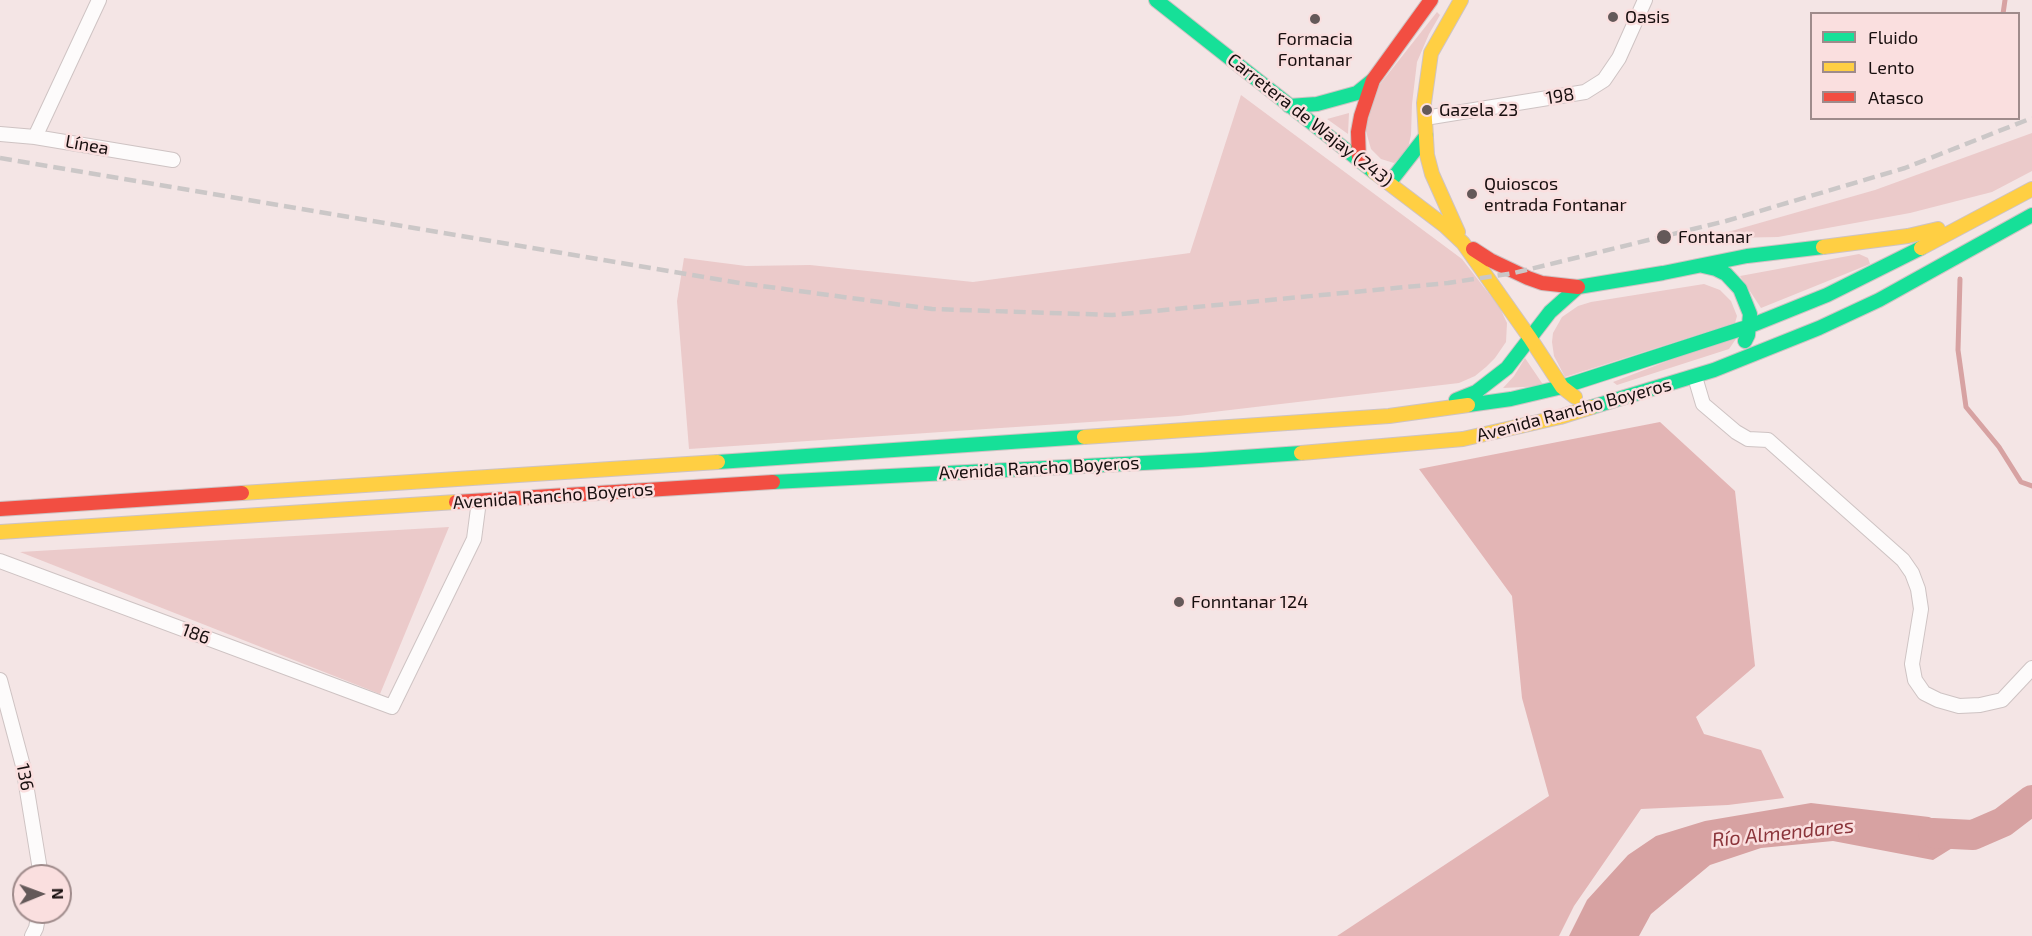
<!DOCTYPE html>
<meta charset="utf-8">
<style>
body{margin:0}
#map{position:relative;width:2032px;height:936px;overflow:hidden;background:#f4e5e5;font-family:"Exo 2",sans-serif}
canvas{display:block}
.legend{position:absolute;left:1810px;top:12px;width:210px;height:108px;box-sizing:border-box;background:#fadfdf;border:2px solid #9f8b8b;margin:0;padding:8px 10px;list-style:none;font-size:18px;color:#170e0e}
.legend li{display:flex;align-items:center;gap:12px;height:30px}
.legend b{width:30px;border:2px solid #9f8b8b}
.north{position:absolute;left:12px;top:864px;width:60px;height:60px;box-sizing:border-box;background:#fadfdf;border:2px solid #9f8b8b;border-radius:50%;rotate:89deg;font-size:16px;font-weight:700;line-height:24px;text-align:center;color:#170e0e}
.north::after{content:'';display:block;margin:auto;width:21px;height:27px;background:#645959;clip-path:polygon(50% 0,100% 100%,50% 72%,0 100%)}
</style>
<div id="map">
<canvas width="2032" height="936"></canvas>
<ul class="legend">
<li><b style="height:8px;background:#16e098"></b>Fluido</li>
<li><b style="height:8px;background:#ffcf43"></b>Lento</li>
<li><b style="height:8px;background:#f24e42"></b>Atasco</li>
</ul>
<div class="north">N</div>
</div>
<script>
const ctx = document.querySelector('canvas').getContext('2d');
ctx.lineJoin = 'round';
function paint(path, color) {
  ctx.fillStyle = color;
  ctx.fill(path, 'evenodd');
}
function shape(rows) {
  const path = new Path2D();
  for (const r of rows) {
    path.moveTo(r[0], r[1]);
    for (let i = 2; i < r.length; i += 2) path.lineTo(r[i], r[i + 1]);
  }
  return path;
}
function strokePath(path, color, width, dash) {
  ctx.strokeStyle = color;
  ctx.lineWidth = width;
  ctx.lineCap = dash ? 'butt' : 'round';
  ctx.setLineDash(dash || []);
  ctx.stroke(path);
}
function drawText(font, color, halo, rows, align = 'center') {
  ctx.font = font + ' "Exo 2",sans-serif';
  ctx.lineWidth = 5;
  ctx.setLineDash([]);
  ctx.textBaseline = 'middle';
  ctx.strokeStyle = halo;
  ctx.fillStyle = color;
  for (const [text, x, y, turn = 0] of rows) {
    ctx.save();
    ctx.translate(x, y);
    ctx.rotate((+turn || 0) * Math.PI / 180);
    ctx.textAlign = isNaN(turn) ? turn : align;
    if (halo) ctx.strokeText(text, 0, 0);
    ctx.fillText(text, 0, 0);
    ctx.restore();
  }
}
const green = shape([
 [1437,12,1440,15,1429,34,1417,62,1412,104,1411,135,1407,152,1394,163,1381,159,1371,149,1365,128,1373,93],
 [1241,95,1462,259,1500,308,1507,323,1506,342,1495,358,1486,367,1475,376,1459,383,1179,416,689,449,677,301,684,258,746,266,810,265,973,282,1190,253],
 [1349,113,1348,134,1327,119],
 [2032,133,2032,171,1992,192,1910,213,1778,237,1726,238,1728,232,1875,190],
 [1859,254,1868,258,1870,264,1761,308,1740,276],
 [1704,284,1720,290,1731,301,1737,316,1735,323,1565,377,1554,356,1552,342,1553,333,1562,317,1578,306,1591,302],
 [1740,333,1729,349,1617,385,1613,382],
 [1525,358,1544,386,1503,388,1514,376],
 [449,527,380,694,20,552]
]);
const forest = shape([
 [1660,422,1735,491,1755,666,1696,717,1704,734,1761,750,1784,798,1728,805,1641,809,1574,906,1559,936,1337,936,1549,796,1522,698,1512,596,1419,469]
]);
const water = shape([
 [1811,803,1929,817,1973,835,1933,860,1833,841,1761,848,1710,865,1651,914,1639,936,1569,936,1587,900,1628,855,1656,836,1705,821]
]);
const stream = shape([
 [2003,14,2005,0],
 [1960,279,1958,350,1966,407,1999,447,2021,482,2032,486]
]);
const river = shape([
 [1933,833,1973,835,2003,822,2032,800]
]);
const street = shape([
 [1425,118,1585,92,1604,80,1619,58,1645,0],
 [0,134,35,137,173,160],
 [35,137,99,0],
 [1695,377,1703,404,1736,432,1748,439,1768,440,1903,560,1912,573,1918,589,1921,609,1912,664,1915,680,1924,693,1938,700,1959,706,1980,705,2002,700,2032,668],
 [0,561,392,707,474,539,479,501],
 [0,680,23,766,41,876],
 [32,936,36,928,39,912]
]);
const fast = shape([
 [1156,0,1374,172],
 [1289,106,1317,104,1357,93,1373,80],
 [1390,182,1426,136],
 [1703,266,1716,269,1726,274,1740,289,1750,314,1748,335,1745,341],
 [1456,400,1476,392,1507,368,1550,312,1578,287,1663,273,1747,256,1823,247],
 [1468,405,1511,399,1562,387,1750,326,1827,295,1921,248],
 [1592,407,1714,370,1819,328,1879,300,2032,215],
 [718,462,1084,437],
 [773,482,1201,460,1301,453]
]);
const slow = shape([
 [1374,172,1445,226,1463,243,1530,338],
 [1458,232,1432,174,1427,155,1424,103,1431,53,1461,0],
 [1823,247,1908,236,1938,229],
 [1921,248,2032,189],
 [1530,338,1562,387,1575,397],
 [1084,437,1389,416,1468,405],
 [1301,453,1463,439,1560,417,1592,407],
 [242,493,718,462],
 [0,532,456,502]
]);
const jam = shape([
 [1359,160,1358,132,1361,116,1373,80,1431,0],
 [1473,249,1490,260,1528,278,1542,283,1578,287],
 [456,502,773,482],
 [0,509,242,493]
]);
const rail = shape([
 [0,158,740,283,932,309,1112,315,1448,283,1514,273,1726,221,1905,168,2032,118]
]);
const markers = [
 [1613,17,6,"#645959"],
 [1315,19,6,"#645959"],
 [1427,110,6,"#645959"],
 [1472,194,6,"#645959"],
 [1664,237,8,"#645959"],
 [1179,602,6,"#645959"]
];
const poiNames = [
 ["Oasis",1625,17],
 ["Formacia",1315,39,"center"],
 ["Fontanar",1315,60,"center"],
 ["Gazela 23",1439,110],
 ["Quioscos",1484,184],
 ["entrada Fontanar",1484,205],
 ["Fontanar",1678,237],
 ["Fonntanar 124",1191,602]
];
const streetNames = [
 ["198",1560,96,-9],
 ["Carretera de Wajay (243)",1310,120,38],
 ["Línea",87,145,10],
 ["Avenida Rancho Boyeros",1574,410,-15],
 ["Avenida Rancho Boyeros",1039,468,-3],
 ["Avenida Rancho Boyeros",553,496,-4],
 ["186",196,634,20],
 ["136",25,777,79]
];
const waterNames = [
 ["Río Almendares",1783,833,-6]
];
paint(green, '#ebcaca');
paint(forest, '#e3b5b5');
paint(water, '#d7a2a2');
strokePath(stream, '#d7a2a2', 5);
strokePath(river, '#d7a2a2', 30);
strokePath(street, '#cec3c3', 16);
strokePath(fast, '#cec3c3', 16);
strokePath(slow, '#cec3c3', 16);
strokePath(jam, '#cec3c3', 16);
strokePath(street, '#fdfbfb', 14);
strokePath(fast, '#16e098', 14);
strokePath(slow, '#ffcf43', 14);
strokePath(jam, '#f24e42', 14);
strokePath(rail, '#cbc7c7', 4.5, [12, 6]);
for (const [x, y, r, color] of markers) {
  const dot = new Path2D();
  dot.arc(x, y, r, 0, 2 * Math.PI);
  ctx.fillStyle = color;
  ctx.fill(dot);
  strokePath(dot, '#fadfdf', 2);
}
drawText('18px', '#170e0e', '#fadfdf', poiNames, 'left');
drawText('18px', '#170e0e', '#fadfdf', streetNames);
drawText('italic 20px', '#8b353b', '#fadfdf', waterNames);
</script>
